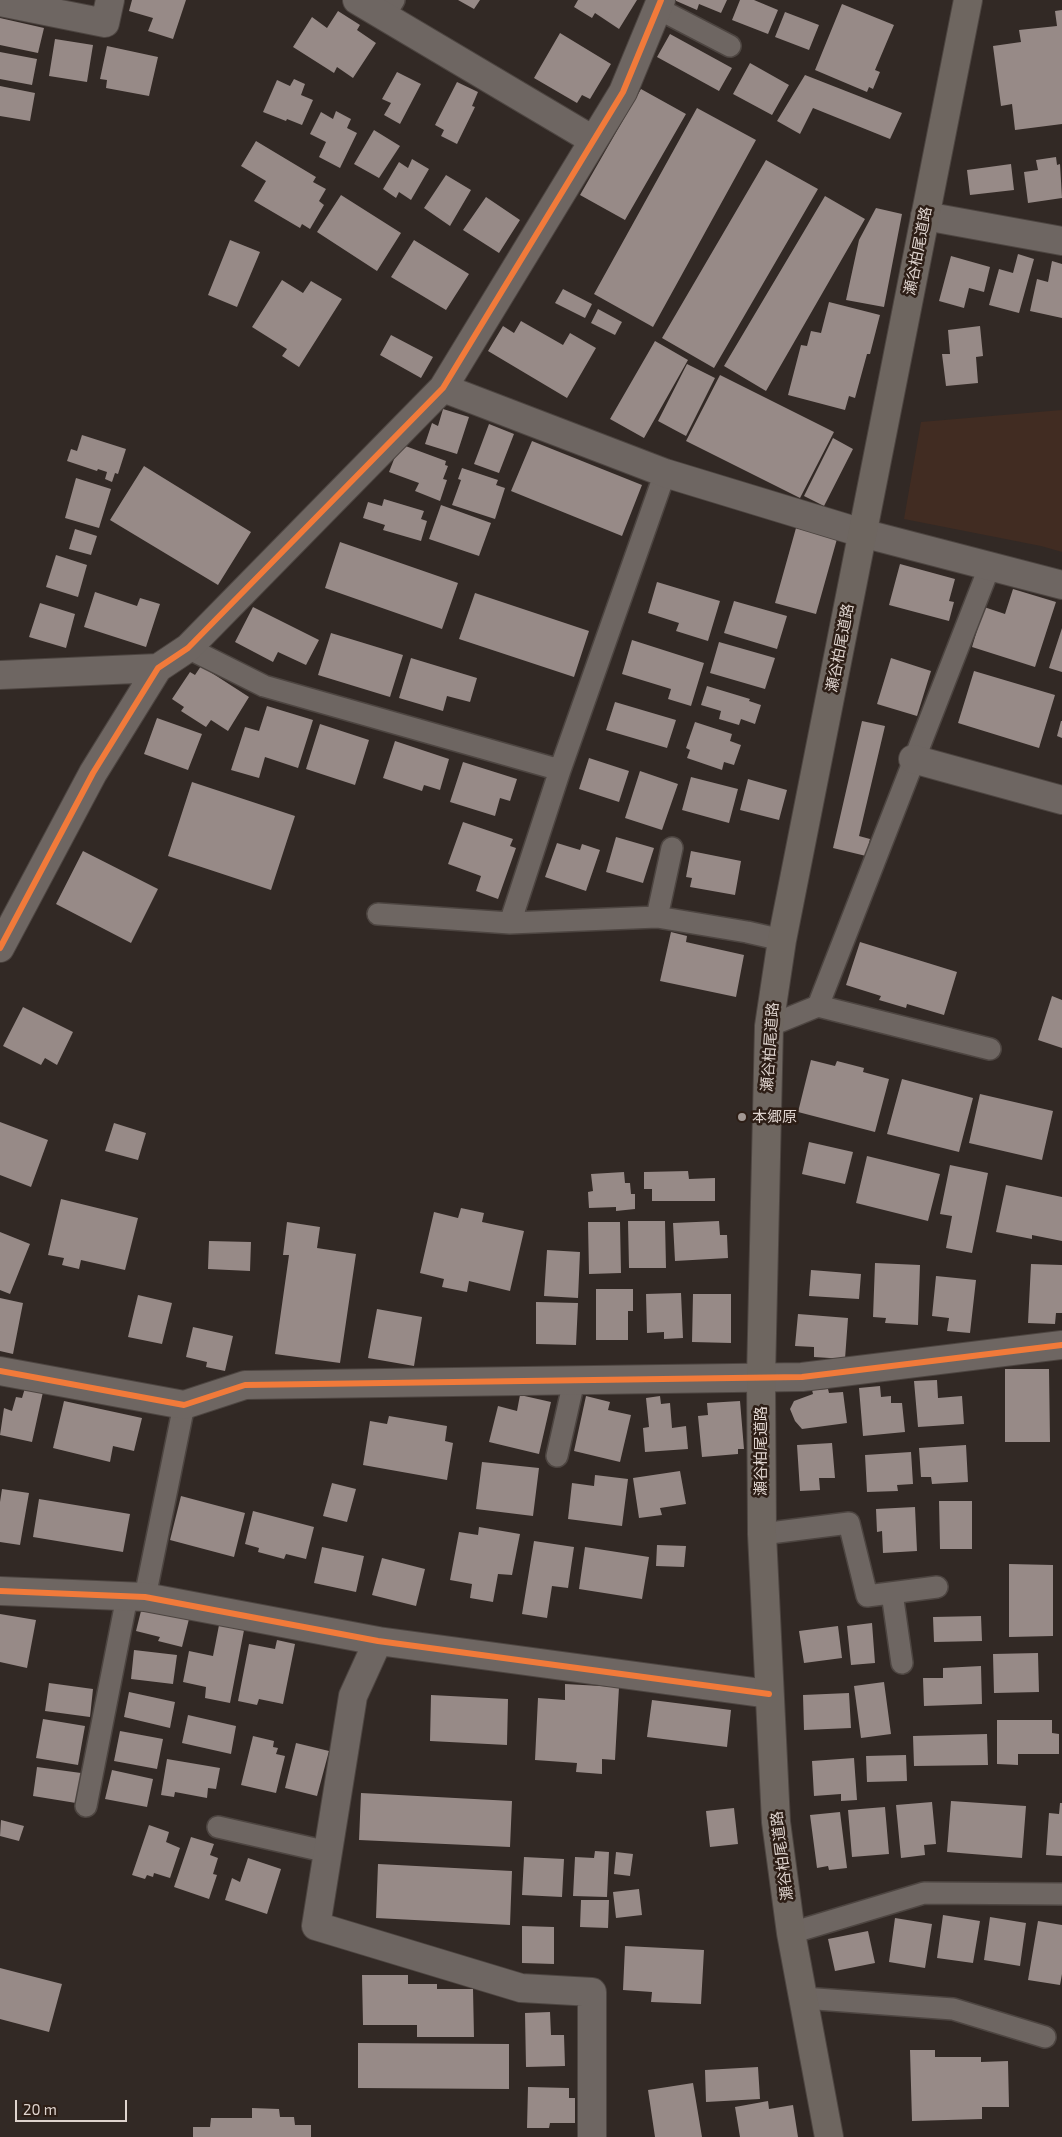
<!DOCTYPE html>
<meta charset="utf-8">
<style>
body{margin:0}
#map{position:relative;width:1062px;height:2137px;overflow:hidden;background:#322925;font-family:"Exo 2",sans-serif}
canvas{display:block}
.scale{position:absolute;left:15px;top:2100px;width:112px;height:22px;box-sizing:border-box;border:2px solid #dfd4cf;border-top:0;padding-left:6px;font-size:15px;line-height:18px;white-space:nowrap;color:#dfd4cf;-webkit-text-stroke:4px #2d1e16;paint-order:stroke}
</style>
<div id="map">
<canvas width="1062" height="2137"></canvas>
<div class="scale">20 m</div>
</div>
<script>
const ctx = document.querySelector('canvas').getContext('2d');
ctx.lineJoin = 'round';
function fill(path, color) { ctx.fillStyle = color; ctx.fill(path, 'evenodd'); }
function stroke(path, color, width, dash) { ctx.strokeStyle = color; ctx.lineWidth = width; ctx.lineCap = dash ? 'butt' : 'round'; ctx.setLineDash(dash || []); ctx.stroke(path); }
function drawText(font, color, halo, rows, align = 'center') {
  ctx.font = font + ' "Exo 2","Noto Sans JP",sans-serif'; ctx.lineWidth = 5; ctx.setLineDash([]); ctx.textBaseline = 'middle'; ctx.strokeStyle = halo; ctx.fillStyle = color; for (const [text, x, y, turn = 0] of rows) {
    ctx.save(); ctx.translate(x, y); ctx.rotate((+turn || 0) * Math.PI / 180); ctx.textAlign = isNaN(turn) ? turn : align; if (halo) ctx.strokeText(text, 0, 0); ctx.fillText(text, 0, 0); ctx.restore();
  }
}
fill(new Path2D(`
 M1062 410V552L1041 546 904 519 921 422Z`), '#412c22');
fill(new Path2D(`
 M132 0H186L173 39 148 31 153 18 129 11Z
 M458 0H480L474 9Z
 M578 0H637L619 29 595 13 592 18 574 7Z
 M674 0H727L721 13 699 4 697 10Z
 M740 0H754L778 10 768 34 732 20Z
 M842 4 894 25 875 70 880 72 873 89 869 87 867 92 815 70Z
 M1062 10V124L1015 130 1012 104 1001 106 993 46 1021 42 1019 30 1057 26 1055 11Z
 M338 11 360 25 357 30 376 43 353 78 337 67 334 73 293 47 312 17 327 28Z
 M785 12 819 25 809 50 775 37Z
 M0 18 44 28 38 53 0 45Z
 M560 33 611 64 590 99 582 95 577 103 534 78Z
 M670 34 732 68 719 91 657 57Z
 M55 39 93 45 87 82 49 76Z
 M107 46 158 57 149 96 106 88 107 80 100 79Z
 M0 52 37 59 32 85 0 79Z
 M750 63 789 85 772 115 733 94Z
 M397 72 421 84 400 124 384 115 391 103 382 99Z
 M805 75 902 113 890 139 813 108 800 134 777 121Z
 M294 79 305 84 301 95 313 100 302 125 287 119 286 121 263 112 277 80 290 86Z
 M457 82 478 92 472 106 475 107 457 144 441 136 444 130 435 125Z
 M0 86 35 93 30 121 0 116Z
 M641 89 686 114 625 220 580 195Z
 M697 108 756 140 653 327 594 294Z
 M336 111 351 119 347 128 357 133 340 168 319 157 326 142 310 134 321 112 333 119Z
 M374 130 400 146 379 178 354 164Z
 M256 141 316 177 313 182 326 189 319 201 324 205 310 229 302 224 300 228 254 201 266 181 241 166Z
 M1056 157 1057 165 1060 164 1062 198 1028 203 1024 172 1038 170 1036 160Z
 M412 159 429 169 411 200 399 192 396 198 383 189 399 162 408 168Z
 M766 160 818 189 714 368 662 338Z
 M1011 164 1014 190 970 195 967 170Z
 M446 175 471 190 450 226 424 208Z
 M341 195 401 233 377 271 317 232Z
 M825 196 865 219 766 391 724 366Z
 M486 197 520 220 499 253 463 230Z
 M876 208 902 214 884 307 846 300 859 240Z
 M230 240 260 252 237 307 208 295Z
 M414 240 469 274 446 310 391 277Z
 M1018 254 1034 259 1019 313 989 305 999 269 1013 273Z
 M951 256 990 267 984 292 969 288 964 308 939 301Z
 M1052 261 1062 264V318L1030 311 1037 279 1048 282Z
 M282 280 303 293 311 281 342 299 299 367 282 356 287 349 252 327Z
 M563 289 592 304 585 318 555 303Z
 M829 302 880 315 870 354H867L855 398 849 396 845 410 788 395 801 345 807 346 811 331 821 333Z
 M598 309 622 322 615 335 591 323Z
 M521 321 563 345 570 333 596 348 567 398 488 351 503 326 514 333Z
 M980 326 983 356 976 357 978 383 946 386 942 354H950L948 330Z
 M391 335 433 357 421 378 380 355Z
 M655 341 688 360 644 438 610 419Z
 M687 364 715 378 686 436 658 421Z
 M720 375 834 432 800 498 686 441Z
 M443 409 469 417 457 454 425 444 432 423 438 426Z
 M489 424 514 434 499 473 474 464Z
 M82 435 126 449 118 474 115 473 112 482 105 479 107 472 98 469 97 471 67 461 71 449 77 451Z
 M833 438 853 449 824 506 804 496Z
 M532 441 642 485 622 536 511 491Z
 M400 444 446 461 445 465 448 466 443 479 447 480 440 501 415 491 419 483 389 472Z
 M144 466 251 532 218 585 110 520Z
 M462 468 498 480 496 485 505 488 495 519 452 505 461 480 458 479Z
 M76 478 111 489 99 528 65 518Z
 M384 499 424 511 421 519 427 521 421 541 383 530 385 525 363 518 368 502 382 506Z
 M441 505 491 523 479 556 429 539Z
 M796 528 837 539 816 614 775 603Z
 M75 529 97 536 91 555 69 549Z
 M340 542 458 583 442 629 325 588Z
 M56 555 87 565 78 597 46 587Z
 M900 564 955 579 949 601 954 602 949 621 889 605Z
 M657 582 720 601 708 641 676 631 679 623 648 613Z
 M1013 589 1056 602 1035 667 972 647 984 607 1005 614Z
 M95 592 137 606 140 598 160 604 146 647 84 627Z
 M475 593 589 631 574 677 459 639Z
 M734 601 787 616 777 649 724 633Z
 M40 603 75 614 66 648 29 637Z
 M253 607 319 640 306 665 278 652 273 662 235 642Z
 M1062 628V672L1049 668Z
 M331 633 403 655 390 697 318 675Z
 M632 640 704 663 691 706 668 699 671 689 622 674Z
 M719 642 775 658 765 689 710 673Z
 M411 658 477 678 470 702 447 696 443 711 399 698Z
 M891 658 931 671 917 716 877 704Z
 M201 666 249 697 228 731 211 720 206 727 181 711 184 707 172 699 190 672 195 675Z
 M974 671 1055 695 1039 748 958 723Z
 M707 686 750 699 749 701 761 705 755 724 741 719 739 725 719 719 721 711 701 705Z
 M615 702 676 720 667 748 606 730Z
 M267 706 313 720 298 768 265 757 259 778 231 770 245 727 259 731Z
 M157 718 202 734 188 770 144 754Z
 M862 721 885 726 859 836 870 839 866 856 833 848Z
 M1061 721H1062V738L1057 736Z
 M695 722 732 734 730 741 741 745 734 765 724 762 722 770 687 758 690 750 686 748Z
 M320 724 369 740 355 785 306 769Z
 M395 741 449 759 440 790 424 785 422 791 383 778Z
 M589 758 629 771 619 802 579 789Z
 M463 762 517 779 510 801 500 798 495 816 450 802Z
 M640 771 678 784 662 830 625 818Z
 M691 777 738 789 729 823 682 810Z
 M748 779 787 790 779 820 740 810Z
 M192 782 295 816 271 890 168 856Z
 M463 822 513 839 510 846 516 848 498 899 476 891 481 876 448 864Z
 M616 837 654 848 643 883 606 872Z
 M557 843 580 850 582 844 600 850 586 891 545 877Z
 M83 851 158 889 131 943 56 904Z
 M691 851 741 861 735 895 690 887 692 878 686 877Z
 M671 932 687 936 686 942 744 955 736 997 660 981Z
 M860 942 957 972 944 1015 907 1004 906 1008 879 1000 881 996 846 985Z
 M1052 996 1062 1000V1048L1038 1040Z
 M23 1007 73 1032 57 1065 45 1058 41 1065 3 1046Z
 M811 1060 835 1066 837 1061 864 1068 863 1072 889 1079 875 1132 798 1112Z
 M902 1079 973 1098 959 1152 887 1134Z
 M980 1094 1053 1111 1042 1160 969 1143Z
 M0 1122 48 1140 31 1187 0 1175Z
 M114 1123 146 1133 138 1160 105 1151Z
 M809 1142 853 1152 845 1184 802 1174Z
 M867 1156 940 1174 928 1221 856 1203Z
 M950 1165 988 1173 972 1253 946 1248 952 1216 940 1214Z
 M688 1171 689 1179 715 1178V1201H652V1189H644V1172Z
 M624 1172 625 1183H630L631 1194H635V1209L616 1211V1207L589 1208 588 1192 593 1191 591 1174Z
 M1006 1185 1062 1197V1241L1032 1235V1239L996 1232Z
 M61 1199 138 1218 125 1270 81 1260 79 1269 62 1265 64 1258 48 1255Z
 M461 1208 484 1213 482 1222 524 1231 510 1291 469 1281 467 1292 442 1287 444 1279 420 1273 434 1212 458 1218Z
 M628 1221H665L666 1268H629Z
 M719 1221 720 1235H727L728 1258 675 1261 673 1223Z
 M287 1222 320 1227 317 1248 356 1254 340 1363 275 1354 289 1255H283Z
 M588 1222H620L621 1273 589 1274Z
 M0 1232 30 1244 10 1294 0 1290Z
 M209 1241 251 1242 250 1271 208 1269Z
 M547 1250 580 1252 578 1298 544 1296Z
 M875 1263 920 1265 918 1325 885 1323 886 1318 873 1317Z
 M1031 1264 1062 1265V1313H1056L1055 1324 1028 1323Z
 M811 1270 861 1274 859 1299 809 1296Z
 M936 1276 976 1280 970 1333 947 1331 949 1318 932 1316Z
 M596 1289H633V1311H628V1340H596Z
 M681 1293 683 1338 664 1339V1332L647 1333 646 1294Z
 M693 1294H731V1343L692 1342Z
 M138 1295 172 1303 162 1344 128 1337Z
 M0 1298 23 1303 13 1354 0 1351Z
 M536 1302 578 1303 576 1345 536 1344Z
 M377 1309 422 1317 414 1366 368 1358Z
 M798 1314 848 1318 845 1359 814 1357V1347L795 1346Z
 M193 1327 233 1336 225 1371 206 1367 207 1362 186 1357Z
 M1005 1369H1049L1050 1442H1005Z
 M937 1380 938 1398 962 1396 964 1424 918 1427 914 1381Z
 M880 1386 881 1397 891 1396V1403H902L905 1432 863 1436 859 1388Z
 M25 1388 43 1392 32 1442 0 1435 4 1408 12 1411 16 1397 22 1398Z
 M828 1389 829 1393 843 1392 847 1423 802 1429 795 1421 790 1409 794 1401 813 1394 812 1390Z
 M520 1395 551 1402 539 1454 489 1442 498 1406 517 1411Z
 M586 1396 610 1402 608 1410 631 1415 620 1462 574 1451Z
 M660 1396 661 1404 670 1403 672 1428 686 1426 688 1449 645 1452 643 1428 649 1427 646 1398Z
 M64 1401 142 1418 134 1451 113 1446 110 1462 53 1448Z
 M740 1401 744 1449H738V1454L702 1457 698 1416 708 1415 707 1403Z
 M389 1416 447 1426 445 1441 453 1443 447 1480 363 1465 370 1421 387 1424Z
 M832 1443 835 1478H819L820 1490 800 1491 797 1445Z
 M966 1445 968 1482 932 1484 931 1477H921L919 1448Z
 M911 1452 913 1484 897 1485 898 1491 867 1492 865 1455Z
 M482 1462 539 1468 533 1516 476 1509Z
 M680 1471 686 1504 660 1508 662 1515 639 1518 633 1478Z
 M595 1475 628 1479 622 1526 568 1519 572 1483 594 1486Z
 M332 1483 356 1489 347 1522 323 1516Z
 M2 1489 29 1493 20 1545 0 1542V1502Z
 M181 1496 245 1513 234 1557 170 1540Z
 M39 1499 130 1514 123 1552 33 1537Z
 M939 1501H972V1549H940Z
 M915 1507 917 1551 883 1553 882 1531 877 1532 876 1509Z
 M253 1511 314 1527 306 1559 286 1554 284 1559 258 1552 259 1548 245 1544Z
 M479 1527 520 1534 512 1575 498 1574 493 1602 470 1598 472 1584 450 1580 459 1532 478 1535Z
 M534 1541 574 1547 568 1588 552 1586 547 1618 522 1614Z
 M657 1545 686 1546 684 1567 656 1566Z
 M322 1547 364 1556 356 1592 314 1583Z
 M585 1547 649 1557 642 1599 579 1589Z
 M382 1558 425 1569 416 1606 372 1595Z
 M1009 1564 1053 1565V1636L1009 1637Z
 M142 1607 189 1619 182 1647 158 1641 160 1637 136 1631Z
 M0 1614 36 1620 27 1668 0 1662Z
 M981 1616 982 1641 934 1642 933 1617Z
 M220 1620 245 1625 230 1703 205 1698 206 1687 183 1682 189 1651 213 1656Z
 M872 1623 875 1663 851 1665 847 1626Z
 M838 1626 842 1658 804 1663 799 1631Z
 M277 1640 295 1644 283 1704 259 1699 257 1705 238 1701 249 1644 275 1649Z
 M134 1650 177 1655 173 1684 131 1679Z
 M1038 1653 1039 1692 994 1693 993 1654Z
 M981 1666 982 1704 924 1706 923 1678H943V1668Z
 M884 1682 891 1734 861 1738 854 1686Z
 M49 1683 93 1689 90 1717 45 1711Z
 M565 1684 619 1687 615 1760 602 1759V1774L576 1772 577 1763 535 1760 538 1698 565 1700Z
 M129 1692 175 1702 170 1728 124 1717Z
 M849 1693 851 1728 804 1730 803 1695Z
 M431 1695 508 1699 507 1745 430 1741Z
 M652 1700 731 1710 727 1747 647 1737Z
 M188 1715 236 1726 231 1754 182 1743Z
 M43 1719 85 1726 78 1765 36 1758Z
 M997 1720H1052V1733L1059 1734V1754H1018V1765L997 1764Z
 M120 1731 163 1739 157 1769 114 1761Z
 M987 1734 988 1765 914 1766 913 1736Z
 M253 1736 274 1741 273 1747 278 1748 276 1754 285 1756 276 1793 241 1785Z
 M296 1743 329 1751 317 1796 285 1788Z
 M906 1755 907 1781 867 1782 866 1756Z
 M854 1758 857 1800 841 1801V1794L814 1796 812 1761Z
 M167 1759 220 1768 216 1789 208 1788 207 1798 175 1792 174 1797 161 1795Z
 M37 1767 81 1773 76 1803 33 1796Z
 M112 1770 153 1779 147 1807 105 1799Z
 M361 1793 512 1801 510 1847 359 1840Z
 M951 1801 1026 1806 1022 1858 947 1852Z
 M932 1802 936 1844 924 1845 925 1855 901 1858 896 1805Z
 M1060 1803H1062V1856L1046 1855 1049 1813 1059 1814Z
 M885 1807 889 1854 852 1857 848 1810Z
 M734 1808 738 1844 710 1847 706 1811Z
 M840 1812 847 1868 829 1870 828 1866 817 1868 810 1815Z
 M1 1820 24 1826 19 1841 0 1836Z
 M149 1825 169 1832 166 1842 180 1848 170 1878 154 1873 153 1877 147 1875 145 1879 132 1875Z
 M191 1837 214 1844 210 1855 218 1858 213 1874 217 1875 209 1899 174 1887Z
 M595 1851 609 1852 607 1897 573 1896 575 1857 594 1858Z
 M616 1852 633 1854 630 1876 614 1874Z
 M524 1857 564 1859 562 1897 522 1895Z
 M248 1858 281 1869 267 1914 225 1900 232 1878 240 1882Z
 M378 1864 512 1871 510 1925 376 1918Z
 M639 1889 642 1915 616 1918 613 1892Z
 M581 1900H609L608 1928 580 1927Z
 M943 1915 980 1921 973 1963 937 1958Z
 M990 1917 1026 1923 1020 1966 984 1960Z
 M895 1918 932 1924 925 1968 889 1962Z
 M1038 1921 1062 1925V1974L1060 1985 1028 1980Z
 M522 1926 554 1927V1964L522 1963Z
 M868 1931 875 1963 835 1971 828 1939Z
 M625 1946 704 1950 701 2004 651 2002 652 1992 623 1990Z
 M0 1968 62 1984 49 2032 0 2019Z
 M362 1975H408V1984H437V1989H473L474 2037H417V2025H363Z
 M550 2012 551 2035H564L565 2066 526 2067 525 2013Z
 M358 2043 509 2044V2089L358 2088Z
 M910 2050H935V2057H981V2062L1008 2061 1009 2107H982V2119L912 2121Z
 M758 2067 760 2099 706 2102 705 2070Z
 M693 2083 702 2137H655L648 2090Z
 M528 2087 569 2088V2098H575V2123H550L549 2128H527Z
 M768 2101 769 2109 793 2105 798 2137H740L735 2107Z
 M252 2108 279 2109 280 2117H294L295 2125H311V2137H193V2127H210L211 2118H252Z`), '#978a87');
const service = new Path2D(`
 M657 8 730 46
 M384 16 394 0
 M188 648 264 686 560 770
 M378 914 510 923 560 770 665 473
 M657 917 672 848
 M510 923 657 917 747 932 782 940
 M818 1006 990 1049
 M769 1026 818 1006 989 568
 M557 1456 574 1381
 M762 1534 849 1523 867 1596 937 1587
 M892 1593 902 1663
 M145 1597 184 1405
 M86 1806 127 1597
 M218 1827 328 1852
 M791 1933 924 1893 1062 1894
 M803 1998 953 2009 1045 2037`);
const minor = new Path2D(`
 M357 0 593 140
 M0 2 105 23 110 0
 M925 216 1062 241
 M443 388 665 473 862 533 1062 585
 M0 675 158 668
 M913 759 1062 800
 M0 948 93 773 158 668 188 648 443 388 623 92 661 0
 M0 1371 184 1405 245 1385 802 1377 1062 1345
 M0 1591 145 1597 378 1641 769 1694
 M378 1641 353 1696 316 1926 521 1988 592 1992V2137`);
const secondary = new Path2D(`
 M829 2137 791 1933 776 1822 762 1534 761 1377 769 1026 782 940 968 0`);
stroke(service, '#4d4541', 24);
stroke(minor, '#4d4541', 30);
stroke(secondary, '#4d4541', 30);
stroke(service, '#6e6662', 21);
stroke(minor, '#6e6662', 28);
stroke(secondary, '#6e6660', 28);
stroke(new Path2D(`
 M0 948 93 773 158 668 188 648 443 388 623 92 661 0
 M0 1371 184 1405 245 1385 802 1377 1062 1345
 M0 1591 145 1597 378 1641 769 1694`), '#f17a3a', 6);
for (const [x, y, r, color] of [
 [742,1117,5,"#a29894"]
]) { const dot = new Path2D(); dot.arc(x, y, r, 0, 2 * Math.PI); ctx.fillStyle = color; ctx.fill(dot); stroke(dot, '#2d1e16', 2); }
drawText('15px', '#dfd4cf', '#2d1e16', [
 ["瀬谷柏尾道路",918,251,-79],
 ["瀬谷柏尾道路",840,648,-79],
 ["瀬谷柏尾道路",770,1047,-86],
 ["瀬谷柏尾道路",761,1451,-90],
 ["瀬谷柏尾道路",782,1856,-97]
]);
drawText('15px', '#dfd4cf', '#2d1e16', [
 ["本郷原",752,1117]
], 'left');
</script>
